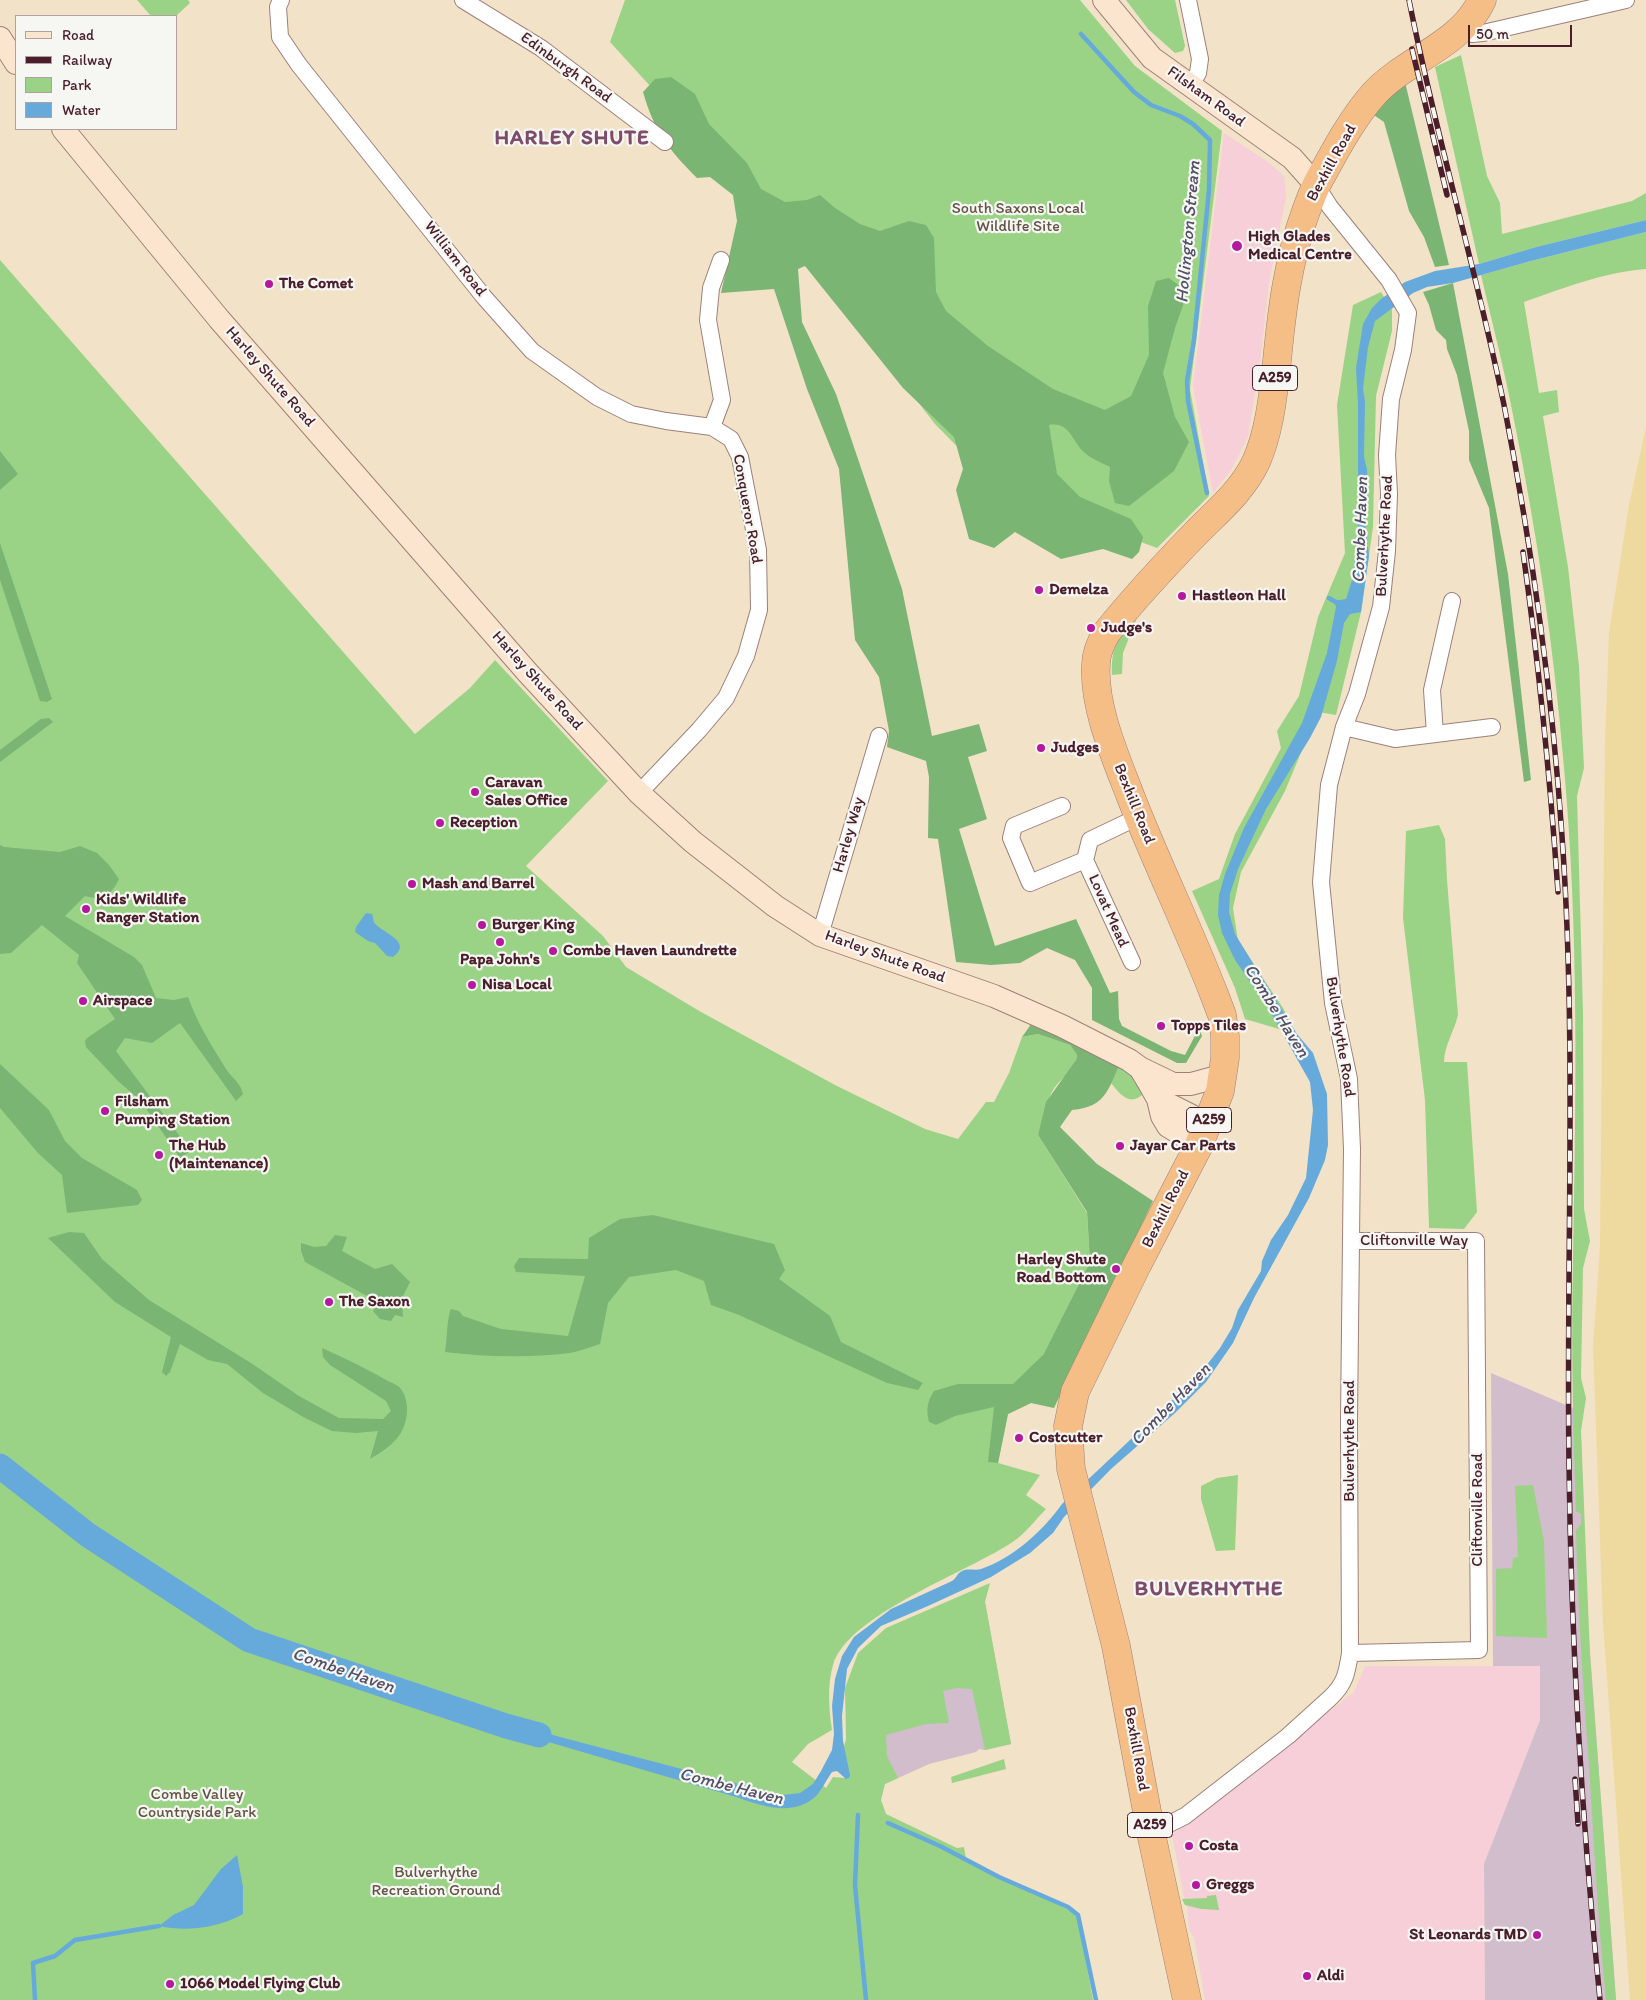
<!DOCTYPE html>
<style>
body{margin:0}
#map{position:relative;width:1646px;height:2000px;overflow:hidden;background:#f2e2c8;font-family:Itim,sans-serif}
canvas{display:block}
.legend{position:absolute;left:15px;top:15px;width:162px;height:115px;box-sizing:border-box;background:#f6f6f2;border:1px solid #b1a0a2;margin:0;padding:6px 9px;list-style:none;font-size:15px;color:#4a1f2b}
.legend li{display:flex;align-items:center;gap:10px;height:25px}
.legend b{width:25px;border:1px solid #b1a0a2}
.scale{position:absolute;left:1468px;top:25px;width:104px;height:22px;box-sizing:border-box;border:2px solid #4a1f2b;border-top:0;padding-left:6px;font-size:15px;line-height:18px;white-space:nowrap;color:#4a1f2b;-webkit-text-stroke:4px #f6f6f2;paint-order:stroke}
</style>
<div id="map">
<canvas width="1646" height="2000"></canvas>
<ul class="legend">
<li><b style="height:6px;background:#fbe5cf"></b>Road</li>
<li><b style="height:6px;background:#4a1f2b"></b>Railway</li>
<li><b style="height:14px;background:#9ad386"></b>Park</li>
<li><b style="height:14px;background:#66aadb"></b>Water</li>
</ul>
<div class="scale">50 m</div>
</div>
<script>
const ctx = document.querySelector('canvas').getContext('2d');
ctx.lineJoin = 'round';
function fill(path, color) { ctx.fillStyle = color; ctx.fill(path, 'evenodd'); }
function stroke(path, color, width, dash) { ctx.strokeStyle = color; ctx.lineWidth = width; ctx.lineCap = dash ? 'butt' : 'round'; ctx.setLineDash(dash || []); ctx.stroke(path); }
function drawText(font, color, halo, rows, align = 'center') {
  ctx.font = font + ' Itim,sans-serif'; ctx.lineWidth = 4.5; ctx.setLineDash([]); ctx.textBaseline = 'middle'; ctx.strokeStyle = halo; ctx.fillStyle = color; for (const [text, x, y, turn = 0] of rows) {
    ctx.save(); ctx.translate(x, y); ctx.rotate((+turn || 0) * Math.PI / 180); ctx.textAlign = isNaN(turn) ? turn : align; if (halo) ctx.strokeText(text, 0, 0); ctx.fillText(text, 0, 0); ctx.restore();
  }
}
fill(new Path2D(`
 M1224 133 1268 162 1284 176 1286 197 1269 282 1261 355 1248 437 1231 470 1213 493 1193 386Z
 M1365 1666H1540V1720L1484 1864 1485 2000H1205L1194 1937 1189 1930 1187 1906 1184 1897 1172 1835 1354 1692Z`), '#f6cfd9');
fill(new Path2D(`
 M1491 1373 1580 1411 1588 1625 1616 2000H1485L1484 1864 1540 1720V1666H1493Z
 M985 1602 1011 1744 985 1750 979 1749 976 1752 929 1764 885 1784 871 1721Z`), '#d1bdcb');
fill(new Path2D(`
 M137 0H188L190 3 176 16H151Z
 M625 0H1080L1135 66 1222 131 1190 389 1209 496 1157 548 999 489 935 424 806 257 610 42Z
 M1126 0H1175L1185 46 1183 51 1175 53 1148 29Z
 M1461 55 1487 176 1500 203 1502 234 1632 201 1646 193V220L1536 247 1479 264 1435 67Z
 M1646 232V269C1604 272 1564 288 1524 302L1539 393 1557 390 1559 412 1543 416 1568 567 1579 666 1584 768 1577 796 1583 1013 1584 1209 1590 1241 1583 1268 1581 1378 1586 1398 1581 1431 1590 1655 1616 2000H1606C1598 1922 1594 1844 1589 1765 1583 1687 1578 1609 1576 1530L1581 1524V1514L1576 1511C1573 1428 1571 1344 1573 1261 1576 1097 1579 932 1564 768 1554 650 1537 532 1513 415 1504 368 1492 322 1481 275L1531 261Z
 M0 260 415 734 470 688 495 660 608 781 526 866 603 936 626 967 701 1012 835 1085 925 1129 958 1139 986 1102H994L1009 1073 1022 1037 1038 1034 1070 1045 1077 1055C1075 1070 1061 1078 1053 1090 1046 1102 1042 1122 1038 1135L1087 1213 1090 1262 1043 1355 1031 1403 1008 1414 998 1463 1040 1475 1026 1495 1046 1509C1036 1519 1026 1533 1014 1541 969 1572 848 1614 833 1665 827 1686 829 1709 832 1730L808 1744 792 1762 826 1788 833 1777 845 1778 841 1757 846 1739 845 1688 858 1653 886 1628 990 1583 985 1602 1011 1744 985 1750 972 1689 957 1688 943 1691 949 1723 926 1724 886 1735 887 1756 898 1778 885 1784 881 1800 886 1814 957 1848 964 1847 966 1859 1077 1914 1093 2000H0Z
 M1381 292 1392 310V331L1376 396 1373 527 1361 612 1336 715 1318 712 1285 791 1241 872 1233 908 1238 941 1283 1008 1296 1034 1245 1019 1235 988 1192 891 1219 879 1235 834 1281 748 1277 731 1299 696 1318 617 1345 553 1337 405 1353 305Z
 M1133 618 1136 620 1123 653 1122 674 1112 675C1111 650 1116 637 1133 618Z
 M1439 825 1445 839 1447 880 1458 1015C1454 1032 1444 1046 1444 1062H1467L1477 1212 1464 1229 1429 1228 1425 1100 1403 918 1406 831Z
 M1123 1058 1145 1092C1130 1108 1121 1095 1111 1083Z
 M1238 1475 1235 1550 1216 1551 1201 1499V1486L1217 1478Z
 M1533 1485 1544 1541 1547 1638 1496 1636V1569L1512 1568 1513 1558 1518 1557 1515 1486Z
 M1004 1759 1006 1769 952 1783 951 1777Z
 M1216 1895 1219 1910 1201 1909 1185 1905 1182 1899 1207 1898V1896Z`), '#9ad386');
fill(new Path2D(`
 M671 77 695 94 709 124 747 163 761 189 785 202 807 200 820 195 835 208 860 224 880 231 909 221 926 225 934 238 936 292 946 311 988 346 1053 389 1105 410 1131 396 1149 355 1148 306 1156 281 1169 278 1182 288 1186 297 1175 328 1163 373 1175 417 1189 442 1174 471 1129 506 1115 503 1109 481 1110 467C1102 463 1092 459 1085 453 1072 442 1070 421 1049 425L1057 474 1080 497 1131 519 1143 537 1139 552 1132 559 1103 549 1061 559 1015 532 994 548 969 539 956 490 963 469 954 437 903 388 805 266 798 269 802 322 836 394 902 589 932 736 979 724 987 751 968 757 987 819 959 829 995 946 1076 919 1110 993 1118 991 1119 1019 1122 1026 1171 1051 1185 1055 1199 1028 1202 1036 1186 1063H1177L1092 1020V988L1075 960 1047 948 1020 963 991 965 956 962 938 839 928 838 929 777 926 761 887 747 889 731 879 677 855 640 839 469 807 389 774 289 721 293 737 221 733 195 710 177 697 178C669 150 654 131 643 92L655 79Z
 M1404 78 1449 265 1435 267 1424 237 1409 211 1384 122 1368 111Z
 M1453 283 1508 574 1531 780 1524 782 1489 508 1469 460V431L1457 375 1447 349 1446 340 1436 330 1429 305 1423 292Z
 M0 451 18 474 0 490Z
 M0 543 52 699 47 702 40 701 0 580Z
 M49 718 53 722 0 762V750L41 719Z
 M0 845 4 847 60 852 80 846 97 853 109 865 119 879C112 895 102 901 85 896L65 916 134 957 142 965 156 998 174 1000 188 997C197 1023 212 1046 226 1069 232 1078 241 1083 243 1094L236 1101 180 1023 152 1043 125 1038 116 1051 191 1151 180 1158 141 1101 118 1081 86 1047 85 1041 87 1038 115 1019 77 963 79 955 42 925 11 953 0 954Z
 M1034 1020 1123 1058C1108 1087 1108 1107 1072 1110L1060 1127 1097 1164 1153 1201 1054 1408 1031 1403 1008 1414 998 1463 988 1462 994 1407 955 1416 936 1425 929 1422C926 1409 927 1402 934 1391L958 1384H1013L1043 1355 1090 1262 1087 1212 1038 1135 1046 1102 1076 1060 1077 1055 1070 1045 1038 1034 1022 1037Z
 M0 1064 49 1110 65 1141 82 1158 137 1190 142 1200 138 1205 67 1213 62 1175 38 1153 0 1108Z
 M653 1215 774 1244 785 1270 779 1279 830 1316 841 1342 923 1383 918 1390 887 1383 739 1315 711 1305 704 1281 676 1270 629 1277 608 1303 600 1344C590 1347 580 1351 570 1353 529 1358 485 1357 445 1352 447 1341 447 1317 451 1309L459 1311 463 1316 501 1329 568 1336 585 1276 516 1272 514 1266 519 1258 588 1259 589 1238 620 1219Z
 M69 1232 84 1233 102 1259 149 1300 251 1363 299 1396 339 1418 383 1419 391 1411 386 1401 330 1365 323 1357 322 1348C345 1358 367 1369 388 1381 392 1383 398 1385 401 1389 405 1394 406 1400 407 1406 408 1434 392 1446 370 1459L378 1431 356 1433 332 1431 305 1418 263 1393 227 1364 208 1360 180 1344 170 1372 166 1376 162 1372 171 1337 115 1302 48 1238Z
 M335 1235 347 1237 342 1251 375 1269 392 1264 410 1282 402 1298 403 1317 395 1315 391 1321 380 1319 373 1311 378 1302 305 1262 301 1251V1243L314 1247 326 1246Z`), '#7bb573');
fill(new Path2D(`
 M1646 427V2000H1630L1603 1623 1593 1347 1600 1246 1605 741 1609 633 1629 505Z`), '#eeda9e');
fill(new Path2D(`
 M1646 220V232L1531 261 1453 283 1427 287 1413 293 1375 321 1368 347 1363 389 1365 401 1364 457 1367 469 1368 489 1365 521 1369 556 1361 612 1350 614 1344 623 1337 661 1321 717 1310 738 1266 809 1238 869 1230 894 1229 912 1235 934 1297 1034 1313 1053 1327 1094 1328 1145 1325 1160 1309 1198 1254 1298 1233 1343 1206 1382 1175 1413 1111 1469 1064 1517 1053 1533 1030 1553 991 1577 928 1606 881 1626 858 1648 847 1669 842 1716 843 1741 850 1775 849 1778 846 1779 837 1771 832 1772C827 1779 822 1789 817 1795 794 1818 762 1806 736 1797L545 1741 506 1726 526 1728 769 1792 783 1795 800 1793 813 1784 821 1771 832 1750 834 1734 832 1706 835 1679 842 1656 854 1637 891 1609 952 1581C957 1578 957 1573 962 1571 968 1568 975 1571 981 1569 1013 1558 1043 1531 1062 1504L1199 1375 1220 1348 1232 1328 1238 1310 1261 1271 1262 1261 1271 1240 1288 1215 1306 1178 1313 1110 1310 1082 1270 1011 1235 960 1222 933 1218 915 1219 895 1225 874 1244 828 1302 723 1327 653 1336 607 1334 601 1346 599 1352 580 1358 538V404L1356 368 1363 324 1372 308 1381 299 1405 282 1435 271 1479 264 1536 247Z
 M366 913 372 914C373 917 373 919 374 922 379 932 415 941 393 957L387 956 375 943 368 941 355 932 356 927Z
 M237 1855 243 1887V1914C218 1928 186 1932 159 1926L173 1915 194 1905 221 1869Z`), '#66aadb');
stroke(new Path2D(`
 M1081 34 1134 92 1151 105 1180 116 1193 124 1210 140 1209 190 1194 340 1187 381 1188 401 1207 493
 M1329 598 1339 604
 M858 1815 855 1885 866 2000
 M888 1823 940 1846 999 1877 1068 1907 1078 1915 1096 2000
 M35 2000 33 1963 55 1956 75 1940 159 1926`), '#66aadb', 4.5);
stroke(new Path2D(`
 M0 1466 88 1535 249 1640 506 1726 539 1735`), '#66aadb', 25);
const street = new Path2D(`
 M281 0 278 7 280 37 299 65 484 297 532 351 597 397 631 414 666 421 712 427
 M463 0 541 48 665 142
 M1188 0 1200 59 1198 73 1190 86
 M1461 30 1472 34 1483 33 1626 0
 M1344 727 1395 739 1492 727
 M1435 734 1432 690 1452 601
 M639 793 699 730 726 698 746 656 759 610 758 550 740 457 731 439 712 427 722 400 708 320 711 288 721 260
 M1062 806 1014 826 1011 838 1030 883 1085 860
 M820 935 879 736
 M1132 962 1085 860 1090 840 1138 817
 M1350 1653 1479 1650 1476 1241H1351
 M1151 1833 1185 1816 1288 1736 1330 1698C1345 1684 1347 1673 1350 1653L1349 1420 1352 1149 1349 1079 1333 1003 1321 882 1329 785 1344 727 1357 694 1381 607 1387 551 1389 494 1387 455 1391 399 1403 350 1408 313 1389 280 1330 207 1316 185`);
const secondary = new Path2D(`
 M1104 0 1152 58 1292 158 1316 185
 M0 38 16 63
 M63 129 219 319 528 673 639 793 693 842 775 906 820 935 994 996 1062 1026 1129 1060 1140 1068 1173 1084H1191L1224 1075
 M1140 1068 1149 1083 1158 1099 1162 1116 1168 1126 1199 1145
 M1158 1099 1208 1124`);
const highway = new Path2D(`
 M1187 2000 1151 1833 1116 1646 1071 1469 1068 1426 1075 1392 1137 1265 1199 1145 1220 1091 1225 1058V1036L1222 1015 1214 994C1188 927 1156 862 1130 795 1115 756 1093 706 1096 664 1096 652 1101 642 1107 632 1135 597 1166 564 1197 532 1219 510 1242 491 1256 462 1270 430 1273 395 1277 361 1282 309 1288 260 1306 211 1310 201 1313 191 1318 182 1334 153 1351 120 1373 95 1405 59 1461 46 1482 0`);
stroke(street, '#9e807a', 18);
stroke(secondary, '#9e807a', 24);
stroke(highway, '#9e807a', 29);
stroke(street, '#fff', 16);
stroke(secondary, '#fbe5cf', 22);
stroke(highway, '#f5be86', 28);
const rail = new Path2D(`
 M1409 0C1436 136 1476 269 1504 405 1532 548 1552 690 1562 836 1577 1045 1566 1255 1569 1464 1571 1643 1582 1822 1600 2000
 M1412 49 1447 195
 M1523 552C1539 665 1550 778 1558 892
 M1575 1779 1578 1824`);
stroke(rail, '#4a1f2b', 5.5);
stroke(rail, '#f6f6f2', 4, [11]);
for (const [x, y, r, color] of [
 [1237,246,6,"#b5179e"],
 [269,284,5,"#b5179e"],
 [1039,590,5,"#b5179e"],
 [1182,596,5,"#b5179e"],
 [1091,628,5,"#b5179e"],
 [1041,748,5,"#b5179e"],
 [475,792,5,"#b5179e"],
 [440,823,5,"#b5179e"],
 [412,884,5,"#b5179e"],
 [86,909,5,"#b5179e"],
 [482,925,5,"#b5179e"],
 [500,942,5,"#b5179e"],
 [553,951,5,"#b5179e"],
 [472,985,5,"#b5179e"],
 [83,1001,5,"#b5179e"],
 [1161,1026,5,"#b5179e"],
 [105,1111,5,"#b5179e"],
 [1120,1146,5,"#b5179e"],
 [159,1155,5,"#b5179e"],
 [1116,1269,5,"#b5179e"],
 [329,1302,5,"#b5179e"],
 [1019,1438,5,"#b5179e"],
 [1189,1846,5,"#b5179e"],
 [1196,1885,5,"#b5179e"],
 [1537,1935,5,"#b5179e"],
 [1307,1976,5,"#b5179e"],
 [170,1984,5,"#b5179e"]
]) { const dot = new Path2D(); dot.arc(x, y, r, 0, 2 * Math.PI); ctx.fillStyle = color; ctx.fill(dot); stroke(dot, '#f6f6f2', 2); }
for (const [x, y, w] of [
 [1275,378,45],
 [1209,1120,45],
 [1150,1825,45]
]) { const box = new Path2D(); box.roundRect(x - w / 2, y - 12.5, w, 25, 4); ctx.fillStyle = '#f6f6f2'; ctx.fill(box); stroke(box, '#4a1f2b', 1); }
drawText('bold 15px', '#4a1f2b', null, [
 ["A259",1275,378],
 ["A259",1209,1120],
 ["A259",1150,1825]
]);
drawText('16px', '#4a1f2b', '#f6f6f2', [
 ["Edinburgh Road",566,68,36],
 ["Filsham Road",1206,97,36],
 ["Bexhill Road",1332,163,-61],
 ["William Road",455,259,52],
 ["Harley Shute Road",270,377,49],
 ["Conqueror Road",747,509,80],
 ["Bulverhythe Road",1385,536,-87],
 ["Harley Shute Road",537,681,48],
 ["Bexhill Road",1134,804,68],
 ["Harley Way",849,835,-74],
 ["Lovat Mead",1108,911,66],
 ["Harley Shute Road",885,957,20],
 ["Bulverhythe Road",1340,1037,81],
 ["Bexhill Road",1166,1209,-63],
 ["Cliftonville Way",1414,1241],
 ["Bulverhythe Road",1350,1441,-90],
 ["Cliftonville Road",1478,1510,-90],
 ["Bexhill Road",1136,1749,80]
]);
drawText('16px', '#625546', '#f6f6f2', [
 ["South Saxons Local",1018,209],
 ["Wildlife Site",1018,227],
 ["Combe Valley",197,1795],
 ["Countryside Park",197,1813],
 ["Bulverhythe",436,1873],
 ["Recreation Ground",436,1891]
]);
drawText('bold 16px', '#4a1f2b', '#f6f6f2', [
 ["High Glades",1248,237],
 ["Medical Centre",1248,255],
 ["The Comet",279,284],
 ["Demelza",1049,590],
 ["Hastleon Hall",1192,596],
 ["Judge's",1101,628],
 ["Judges",1051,748],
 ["Caravan",485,783],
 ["Sales Office",485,801],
 ["Reception",450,823],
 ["Mash and Barrel",422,884],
 ["Kids' Wildlife",96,900],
 ["Ranger Station",96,918],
 ["Burger King",492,925],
 ["Combe Haven Laundrette",563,951],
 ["Papa John's",500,960,"center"],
 ["Nisa Local",482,985],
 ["Airspace",93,1001],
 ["Topps Tiles",1171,1026],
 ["Filsham",115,1102],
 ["Pumping Station",115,1120],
 ["The Hub",169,1146],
 ["(Maintenance)",169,1164],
 ["Jayar Car Parts",1130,1146],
 ["Harley Shute",1106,1260,"right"],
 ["Road Bottom",1106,1278,"right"],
 ["The Saxon",339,1302],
 ["Costcutter",1029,1438],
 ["Costa",1199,1846],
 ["Greggs",1206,1885],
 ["St Leonards TMD",1527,1935,"right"],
 ["Aldi",1317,1976],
 ["1066 Model Flying Club",180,1984]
], 'left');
drawText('italic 18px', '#545069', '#f6f6f2', [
 ["Hollington Stream",1189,232,-85],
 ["Combe Haven",1361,530,-88],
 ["Combe Haven",1276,1011,58],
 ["Combe Haven",1171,1405,-46],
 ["Combe Haven",343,1671,19],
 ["Combe Haven",731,1787,14]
]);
ctx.letterSpacing = '1px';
drawText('bold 21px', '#7d4c6a', '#f6f6f2', [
 ["HARLEY SHUTE",572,139],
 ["BULVERHYTHE",1209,1590]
]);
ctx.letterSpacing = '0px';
</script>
